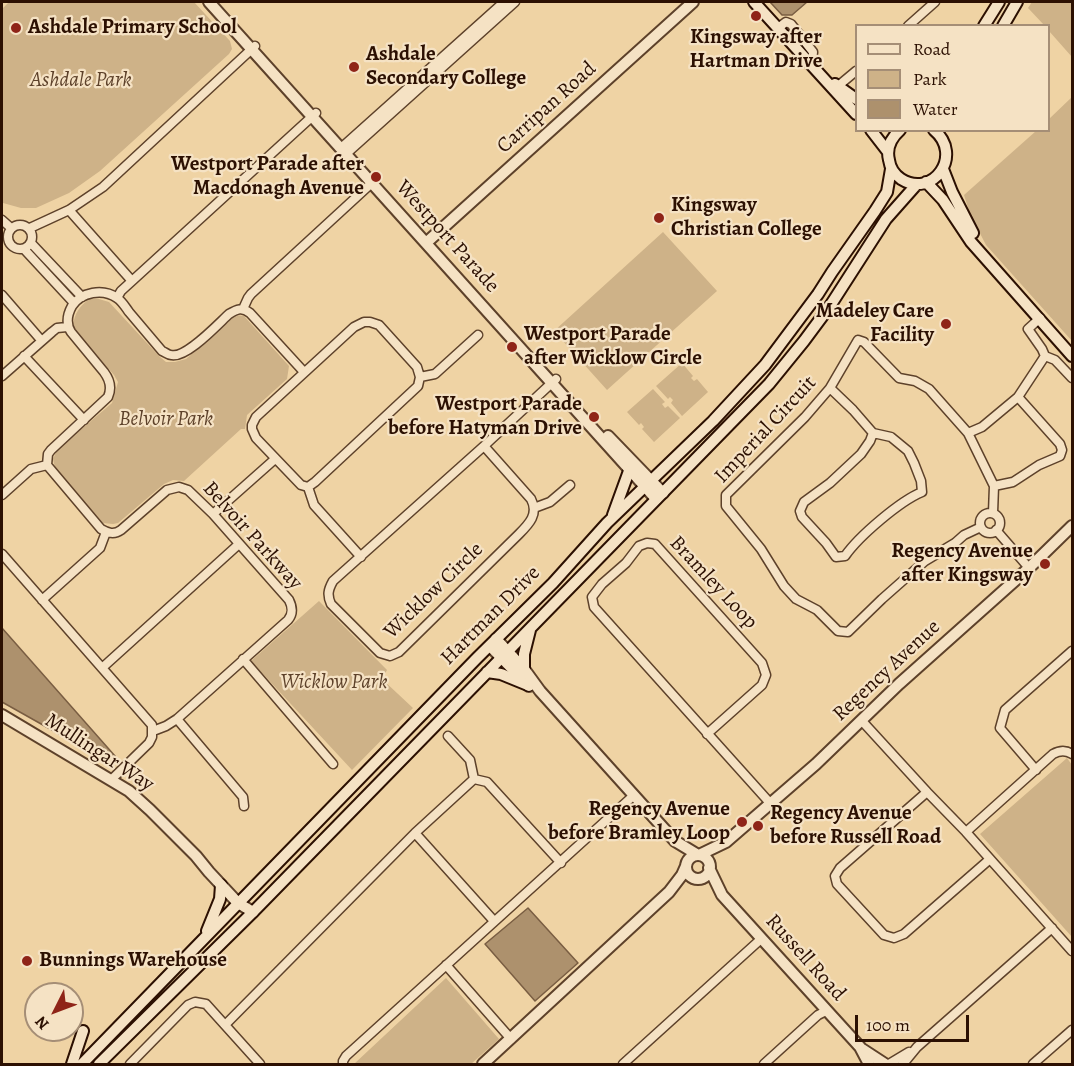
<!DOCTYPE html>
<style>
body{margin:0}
#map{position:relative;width:1074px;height:1066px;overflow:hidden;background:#efd3a4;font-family:Alegreya,serif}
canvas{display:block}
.frame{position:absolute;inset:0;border:3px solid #2c1002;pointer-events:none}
.legend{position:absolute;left:855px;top:24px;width:195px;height:108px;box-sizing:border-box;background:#f5e2c4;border:2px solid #a58e76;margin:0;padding:8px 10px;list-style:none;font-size:18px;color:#2c1002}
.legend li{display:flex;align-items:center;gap:12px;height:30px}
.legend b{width:30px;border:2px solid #a58e76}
.north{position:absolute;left:24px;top:982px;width:60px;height:60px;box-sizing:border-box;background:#f5e2c4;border:2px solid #a58e76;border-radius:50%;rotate:228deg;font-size:16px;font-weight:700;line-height:24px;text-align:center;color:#2c1002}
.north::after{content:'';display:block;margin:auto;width:21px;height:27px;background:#8f2418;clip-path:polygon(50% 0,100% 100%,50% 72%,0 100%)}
.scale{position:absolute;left:855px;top:1015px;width:114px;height:27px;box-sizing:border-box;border:3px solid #2c1002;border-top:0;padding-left:8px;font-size:18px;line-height:21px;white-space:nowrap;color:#2c1002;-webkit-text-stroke:4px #f5e2c4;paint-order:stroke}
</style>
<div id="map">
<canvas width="1074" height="1066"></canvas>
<div class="frame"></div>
<ul class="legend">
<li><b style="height:8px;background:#f5e2c4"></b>Road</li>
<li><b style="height:16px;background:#ceb288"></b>Park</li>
<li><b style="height:16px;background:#ad916d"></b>Water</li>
</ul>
<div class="north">N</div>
<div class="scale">100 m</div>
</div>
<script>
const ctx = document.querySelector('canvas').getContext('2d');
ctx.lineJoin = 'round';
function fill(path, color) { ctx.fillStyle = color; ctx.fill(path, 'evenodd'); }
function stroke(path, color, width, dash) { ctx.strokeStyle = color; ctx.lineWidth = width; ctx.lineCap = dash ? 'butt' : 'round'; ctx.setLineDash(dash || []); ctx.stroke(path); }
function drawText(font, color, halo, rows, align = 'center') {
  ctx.font = font + ' Alegreya,serif'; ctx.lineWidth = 4.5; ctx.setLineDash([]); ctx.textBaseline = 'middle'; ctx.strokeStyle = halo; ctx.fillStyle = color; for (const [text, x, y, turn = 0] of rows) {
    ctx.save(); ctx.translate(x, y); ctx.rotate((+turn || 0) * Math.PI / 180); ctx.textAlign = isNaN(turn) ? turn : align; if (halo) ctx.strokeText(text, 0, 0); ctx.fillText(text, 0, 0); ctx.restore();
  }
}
fill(new Path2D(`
 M9 2H194L230 41 232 49 229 54 100 171 69 193 36 208H21L3 203 2 201V9Z
 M1032 2H1072V57L1049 31 1048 26 1044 25 1028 8Z
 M1072 97V341L986 245 970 214 964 195 1036 131 1048 130 1049 119Z
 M663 232 717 291 607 390 554 331Z
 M89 299H99L109 302 159 356 166 362H175L186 359 236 315 244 316 289 366 287 379 247 415 245 429H241L184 481 173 480 164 484 118 523 113 524 103 523 55 468 53 459 57 450 112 403 118 382 114 375 78 334 73 325C75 313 79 307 89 299Z
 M682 363 693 376 691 378 694 381 697 379 708 392 682 416 671 403 673 400 670 397 668 399 656 386Z
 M653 389 665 402 662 404 665 408 668 406 680 418 654 442 642 429 644 427 641 423 639 425 627 412Z
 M319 601 387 670 382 679 413 708 352 770 251 661Z
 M1067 758 1072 765V937L980 834Z
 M446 978 499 1039 471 1064H354Z`), '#ceb288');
const water = new Path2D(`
 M770 2H807L792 15H782Z
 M2 628 115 756 107 761 2 702Z
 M528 908 578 963 535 1001 485 944Z`);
fill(water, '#ad916d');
stroke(water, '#795d42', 1.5);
const minor = new Path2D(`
 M908 26 935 2
 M778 28 786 22 791 24 813 52 812 64
 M838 86 856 71
 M341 148 504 2
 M346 154 515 2
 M69 210 132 281
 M2 220 11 228
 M8 237a12 12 0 1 1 24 0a12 12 0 1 1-24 0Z
 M30 228 69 210 103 187 255 46
 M31 243 82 297
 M24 249 74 303
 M2 295 41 340
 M117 298 121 291 132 281 316 113
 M243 309 248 298 251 294 375 180
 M1040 318 1028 329 1042 349 1045 356 1055 360 1072 378
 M364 322H370L379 325 417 367 420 377 418 386 315 482 308 487 301 485 256 438 252 429V425L256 417 354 327Z
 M24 356 84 420
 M2 376 52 332 57 328 67 327
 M420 377 435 374 478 335
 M830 388 853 410 873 433 891 437 908 451 914 463 921 481 922 492C900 501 859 536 845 556L836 557 826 543 802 517 800 511 804 502 830 483 861 454 870 441 873 433
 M968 433 982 427 1018 397 1045 356
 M484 446 531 499C539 514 529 524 519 534L399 652 390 656 380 653 331 604C327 595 328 590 333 581L484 446 556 379
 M994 486 1013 482 1039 465 1060 456 1062 450 1060 444 1018 397
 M308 487 314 505 361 557
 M2 495 31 469 47 465
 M534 508 550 502 570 485
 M980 523a10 10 0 1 1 20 0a10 10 0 1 1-20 0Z
 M213 514 275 459
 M981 527 964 535 955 543 925 561 882 599 848 632 838 631 817 610 796 599 784 586 761 549 726 506V495L805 417 830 388 858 340 864 342 899 378 915 381 929 389 968 433 994 486 993 513
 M996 530 1029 568
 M2 554 152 725V737L149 743 111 780
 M42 600 100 548 106 532
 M243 659 333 764
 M102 668 239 544
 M177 719 243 797 244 806
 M862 721 927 792 966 832 1072 951
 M153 731 166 726 177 719 288 620C293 614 293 608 289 600L213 514 188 490 179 487 167 490 121 530C114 535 108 533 101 529L47 465 48 454 51 450 108 397C112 388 110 380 104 372L71 332C66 324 67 315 72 306 81 292 103 288 117 298 122 301 126 308 129 312 140 325 151 338 162 351 165 352 168 355 171 355 186 359 218 324 229 314 237 309 242 307 250 313L304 372
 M707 734 762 685 766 675 762 663 655 544 647 543 639 546 626 563 602 584 592 597 594 607 770 803
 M448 736 470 760 474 779
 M1036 770 1000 728 1005 710 1072 651
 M927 792 840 868 835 876 837 884 884 935 894 938 904 934 990 859
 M966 832 1053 754C1060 750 1066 750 1072 754
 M494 921 415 833 474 779 487 782 561 863
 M446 965 511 1039
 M225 1025 415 833
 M130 1064 188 1005 195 1002 206 1004 260 1064
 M343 1064V1061L346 1056 633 796
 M623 1064 761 939
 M764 1064 818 1015 826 1011
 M889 1064 909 1052
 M903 1064 917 1047 1052 928
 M1033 1064 1072 1030`);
const tertiary = new Path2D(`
 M209 2 656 499
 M426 243 693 2
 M608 436 663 493
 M496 639 524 669 540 691 675 841 698 855
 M490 646 529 686
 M2 715 129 791 150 810 196 856 209 872 238 903 253 912
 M699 855 726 842 816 764 899 684 1029 568 1072 526
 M686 867a12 12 0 1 1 24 0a12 12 0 1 1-24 0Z
 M709 868 722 895 860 1047 869 1064
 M862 1049 885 1064
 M483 1064 669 892 682 875 686 866`);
const secondary = new Path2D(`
 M754 2 856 114
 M984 26 999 2
 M1003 26 1017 2
 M835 84 856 99
 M871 130 888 152
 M900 130C891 138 886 148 889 160 890 168 894 174 901 179 933 199 964 155 934 130
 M943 169 952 192 973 233
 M926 182 943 200 971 242 1072 356
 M613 515 629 471
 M524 669V654L530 630
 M487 672 501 674 528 685
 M207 931 220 899 221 885
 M72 1064 83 1031
 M82 1064 477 658 553 583 607 523 713 421 765 365 818 294 832 272 875 211 887 192 891 169
 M99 1064 253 912 769 384 804 341 830 306 886 219 917 184`);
stroke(minor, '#5d412a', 11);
stroke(tertiary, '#5d412a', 14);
stroke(secondary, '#2c1002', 14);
stroke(minor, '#f5e2c4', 8);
stroke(tertiary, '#f5e2c4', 10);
stroke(secondary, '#f5e2c4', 10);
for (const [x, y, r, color] of [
 [756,16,6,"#8f2418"],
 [16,28,6,"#8f2418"],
 [354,67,6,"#8f2418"],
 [376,177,6,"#8f2418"],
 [659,218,6,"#8f2418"],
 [946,324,6,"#8f2418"],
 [512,347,6,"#8f2418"],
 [594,417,6,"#8f2418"],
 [1045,564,6,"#8f2418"],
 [742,822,6,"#8f2418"],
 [758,826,6,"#8f2418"],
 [27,961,6,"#8f2418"]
]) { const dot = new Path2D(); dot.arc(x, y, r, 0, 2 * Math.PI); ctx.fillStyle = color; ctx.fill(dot); stroke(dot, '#f5e2c4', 2); }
drawText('bold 21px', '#2c1002', '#f5e2c4', [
 ["Ashdale Primary School",28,28],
 ["Kingsway after",756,38,"center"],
 ["Hartman Drive",756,62,"center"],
 ["Ashdale",366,55],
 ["Secondary College",366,79],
 ["Westport Parade after",364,165,"right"],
 ["Macdonagh Avenue",364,189,"right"],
 ["Kingsway",671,206],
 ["Christian College",671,230],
 ["Madeley Care",934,312,"right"],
 ["Facility",934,336,"right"],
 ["Westport Parade",524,335],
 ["after Wicklow Circle",524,359],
 ["Westport Parade",582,405,"right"],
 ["before Hatyman Drive",582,429,"right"],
 ["Regency Avenue",1033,552,"right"],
 ["after Kingsway",1033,576,"right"],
 ["Regency Avenue",730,810,"right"],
 ["before Bramley Loop",730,834,"right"],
 ["Regency Avenue",770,814],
 ["before Russell Road",770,838],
 ["Bunnings Warehouse",39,961]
], 'left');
drawText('italic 21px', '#5d412a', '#f5e2c4', [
 ["Ashdale Park",81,81],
 ["Belvoir Park",166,420],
 ["Wicklow Park",334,683]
]);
drawText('21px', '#2c1002', '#f5e2c4', [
 ["Carripan Road",547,108,-42],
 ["Westport Parade",447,237,48],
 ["Imperial Circuit",766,430,-47],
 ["Belvoir Parkway",252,536,48],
 ["Bramley Loop",713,583,47],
 ["Wicklow Circle",434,591,-44],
 ["Hartman Drive",491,616,-45],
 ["Regency Avenue",887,671,-43],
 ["Mullingar Way",99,753,33],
 ["Russell Road",805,958,48]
]);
</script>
